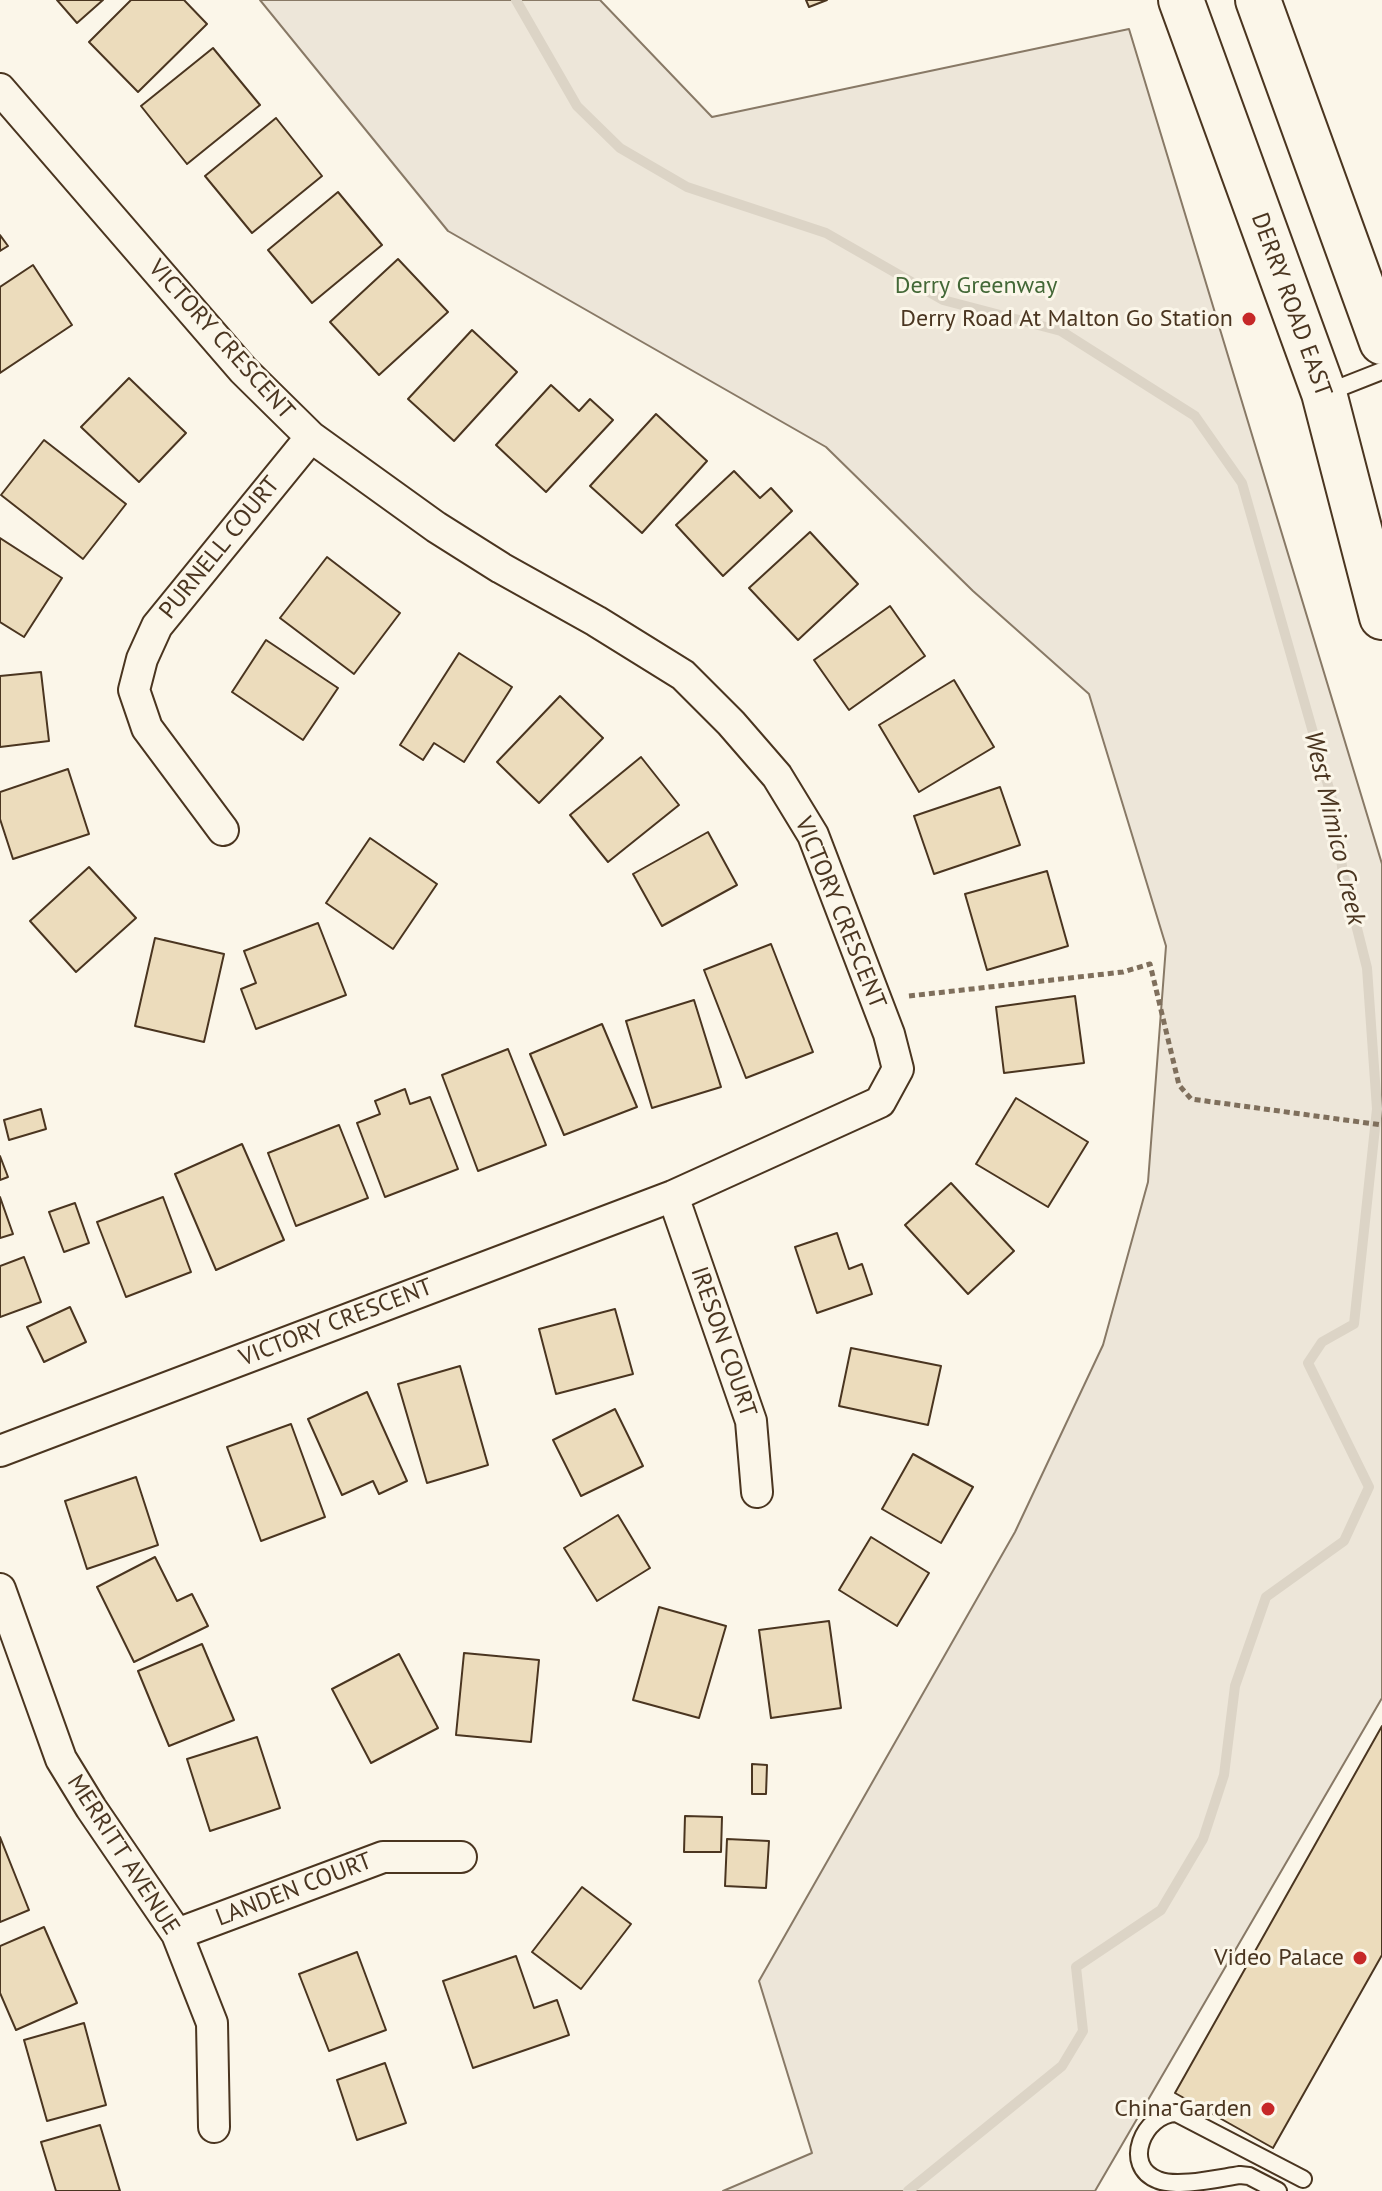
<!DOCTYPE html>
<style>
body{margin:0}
canvas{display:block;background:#fbf6e9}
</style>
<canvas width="1382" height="2191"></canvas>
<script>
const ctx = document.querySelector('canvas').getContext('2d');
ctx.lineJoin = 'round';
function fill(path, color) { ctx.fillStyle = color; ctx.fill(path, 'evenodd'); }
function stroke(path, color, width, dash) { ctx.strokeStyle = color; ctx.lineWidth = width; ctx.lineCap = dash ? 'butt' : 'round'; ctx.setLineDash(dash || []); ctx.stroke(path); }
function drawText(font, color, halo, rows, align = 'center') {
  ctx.font = font + ' "PT Sans",sans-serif'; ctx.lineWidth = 6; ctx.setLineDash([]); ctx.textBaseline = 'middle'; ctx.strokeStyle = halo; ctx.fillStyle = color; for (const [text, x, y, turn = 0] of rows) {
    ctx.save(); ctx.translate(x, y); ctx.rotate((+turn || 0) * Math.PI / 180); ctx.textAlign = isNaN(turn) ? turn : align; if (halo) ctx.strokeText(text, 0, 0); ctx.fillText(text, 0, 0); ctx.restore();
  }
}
const green = new Path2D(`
 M260 0H600L712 117 1129 29 1382 864V1698L1095 2191H723L812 2153 759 1981 1015 1532 1103 1345 1148 1182 1166 946 1089 694 973 591 826 447 448 231Z`);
fill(green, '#ede6d9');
stroke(green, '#887966', 2);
stroke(new Path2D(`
 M516 0 577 106 620 148 687 187 826 233 943 300 1061 331 1195 416 1242 483 1332 799 1343 873 1367 968 1377 1109 1354 1324 1322 1342 1308 1363 1369 1487 1344 1541 1266 1597 1235 1686 1224 1775 1203 1839 1161 1910 1076 1967 1083 2031 1062 2066 908 2191`), '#dcd4c6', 10);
const building = new Path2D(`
 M57 0H103L77 23Z
 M131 0H184L207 24 138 92 89 42Z
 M806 0H827L809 7Z
 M213 48 260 105 187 164 141 106Z
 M276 118 322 176 252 233 205 176Z
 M338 192 382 245 312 303 268 250Z
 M0 235 8 246 0 251Z
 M398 259 448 312 379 375 330 322Z
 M33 265 72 325 0 373V287Z
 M472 330 517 372 454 441 408 399Z
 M129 378 186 433 139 482 81 427Z
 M551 385 579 411 590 399 613 420 546 492 496 445Z
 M656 414 707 461 642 533 590 486Z
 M44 440 126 504 83 559 1 495Z
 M734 471 760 498 771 488 792 511 723 576 676 525Z
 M810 532 858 584 798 640 749 588Z
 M0 538 62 578 24 637 0 622Z
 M327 557 400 613 354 674 280 618Z
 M890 606 925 656 849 710 814 660Z
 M266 640 338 688 303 740 232 692Z
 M459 653 512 687 464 762 434 743 423 760 400 745Z
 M41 672 49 741 0 747V676Z
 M954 680 994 747 919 792 879 725Z
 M560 696 603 738 539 803 497 762Z
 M641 757 679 805 608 862 570 815Z
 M68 769 89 834 13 859 0 819V792Z
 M1000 787 1020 845 934 874 914 816Z
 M708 832 737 885 662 926 633 874Z
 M370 838 437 884 393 949 326 903Z
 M89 867 136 918 76 972 30 921Z
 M1047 871 1068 946 987 970 965 894Z
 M318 923 346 995 256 1029 241 989 256 983 244 951Z
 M155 938 224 954 204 1042 135 1026Z
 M771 944 813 1052 746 1078 704 970Z
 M1075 996 1084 1063 1004 1073 996 1007Z
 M694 1000 721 1087 652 1108 626 1021Z
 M602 1024 637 1107 564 1135 530 1054Z
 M508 1049 546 1145 478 1171 442 1075Z
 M405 1089 410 1104 430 1097 458 1169 385 1197 357 1123 380 1114 375 1101Z
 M1016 1098 1088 1142 1048 1207 976 1164Z
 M41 1109 46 1129 9 1140 4 1120Z
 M339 1125 368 1198 296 1226 268 1153Z
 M242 1144 284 1240 216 1270 175 1174Z
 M0 1156 8 1177 0 1180Z
 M951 1183 1014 1251 968 1294 905 1225Z
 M0 1197 13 1234 0 1238Z
 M163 1197 191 1272 126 1297 97 1222Z
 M75 1203 89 1243 64 1252 49 1212Z
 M837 1233 849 1269 862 1264 872 1294 817 1313 795 1247Z
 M24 1257 41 1302 0 1317V1266Z
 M70 1307 86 1342 44 1362 27 1327Z
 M615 1309 633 1374 556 1394 539 1329Z
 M851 1348 941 1366 928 1425 839 1406Z
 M460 1366 488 1465 427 1483 398 1384Z
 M367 1392 407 1481 379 1494 373 1481 342 1495 308 1419Z
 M615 1409 643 1466 581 1496 553 1440Z
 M291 1424 325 1517 261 1541 227 1447Z
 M913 1454 973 1487 941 1543 882 1509Z
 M136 1477 158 1545 87 1569 65 1501Z
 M618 1515 650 1568 597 1601 564 1548Z
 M871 1537 929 1573 897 1626 839 1590Z
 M155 1557 177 1601 192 1594 208 1626 134 1662 97 1587Z
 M659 1607 726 1626 699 1718 633 1700Z
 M829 1621 841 1708 771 1718 759 1630Z
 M202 1644 234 1720 169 1746 138 1671Z
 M464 1653 539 1660 531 1742 456 1735Z
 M399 1654 438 1728 371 1763 332 1689Z
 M1382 1726V1955L1273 2148 1175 2093Z
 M257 1737 280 1808 210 1831 187 1759Z
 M752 1764 767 1765 766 1794H752Z
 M685 1816 722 1817 721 1852H684Z
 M0 1837 29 1910 0 1922Z
 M727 1839 769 1841 766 1888 725 1886Z
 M582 1887 631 1924 581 1989 532 1952Z
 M44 1927 77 2003 16 2030 0 1993V1946Z
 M357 1952 386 2030 329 2051 299 1974Z
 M516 1956 534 2008 557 2000 569 2035 473 2068 443 1981Z
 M84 2023 106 2105 47 2121 24 2040Z
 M385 2063 406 2123 357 2140 337 2080Z
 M100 2125 120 2191H56L41 2142Z`);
fill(building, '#ecdcbc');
stroke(building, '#4a3520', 2);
const service = new Path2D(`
 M1326 393 1382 371
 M1278 2191 1249 2176 1240 2175C1219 2178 1177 2188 1158 2180 1121 2166 1144 2114 1176 2113L1303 2179`);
const minor = new Path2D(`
 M0 89 243 370 311 437 436 527 501 568 596 621 683 675 731 723 777 776 813 835 889 1034 898 1069 880 1102 673 1196 0 1451
 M223 830 147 728 134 690 142 659 157 626 311 437
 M673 1196 751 1421 757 1492
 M0 1589 61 1759 91 1808 177 1934 212 2023 214 2127
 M177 1934 383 1857H461`);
const secondary = new Path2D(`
 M1181 0 1324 393 1382 617
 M1258 0 1382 342`);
stroke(service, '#4a3520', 20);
stroke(minor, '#4a3520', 34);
stroke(secondary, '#4a3520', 48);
stroke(new Path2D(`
 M909 996 1123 972 1150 964 1179 1085 1191 1099 1382 1125`), '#7f6f5c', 5, [6, 4]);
stroke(service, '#fbf6e9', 16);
stroke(minor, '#fbf6e9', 30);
stroke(secondary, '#fbf6e9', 44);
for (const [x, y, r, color] of [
 [1249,319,8,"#c62828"],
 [1360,1958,8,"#c62828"],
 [1268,2109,8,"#c62828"]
]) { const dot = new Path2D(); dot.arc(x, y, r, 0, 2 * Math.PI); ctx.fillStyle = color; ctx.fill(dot); stroke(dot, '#fbf6e9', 3); }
drawText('24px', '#436837', '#fbf6e9', [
 ["Derry Greenway",976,286]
]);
drawText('24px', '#4a3520', '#fbf6e9', [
 ["DERRY ROAD EAST",1291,305,70],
 ["VICTORY CRESCENT",221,340,48],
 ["PURNELL COURT",220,548,-51],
 ["VICTORY CRESCENT",840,913,68],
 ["VICTORY CRESCENT",336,1323,-21],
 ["IRESON COURT",723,1342,71],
 ["MERRITT AVENUE",123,1855,57],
 ["LANDEN COURT",294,1890,-21]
]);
drawText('24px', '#4a3520', '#fbf6e9', [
 ["Derry Road At Malton Go Station",1233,319],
 ["Video Palace",1344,1958],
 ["China Garden",1252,2109]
], 'right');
drawText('italic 26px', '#4a3520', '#fbf6e9', [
 ["West Mimico Creek",1334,828,77]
]);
</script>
